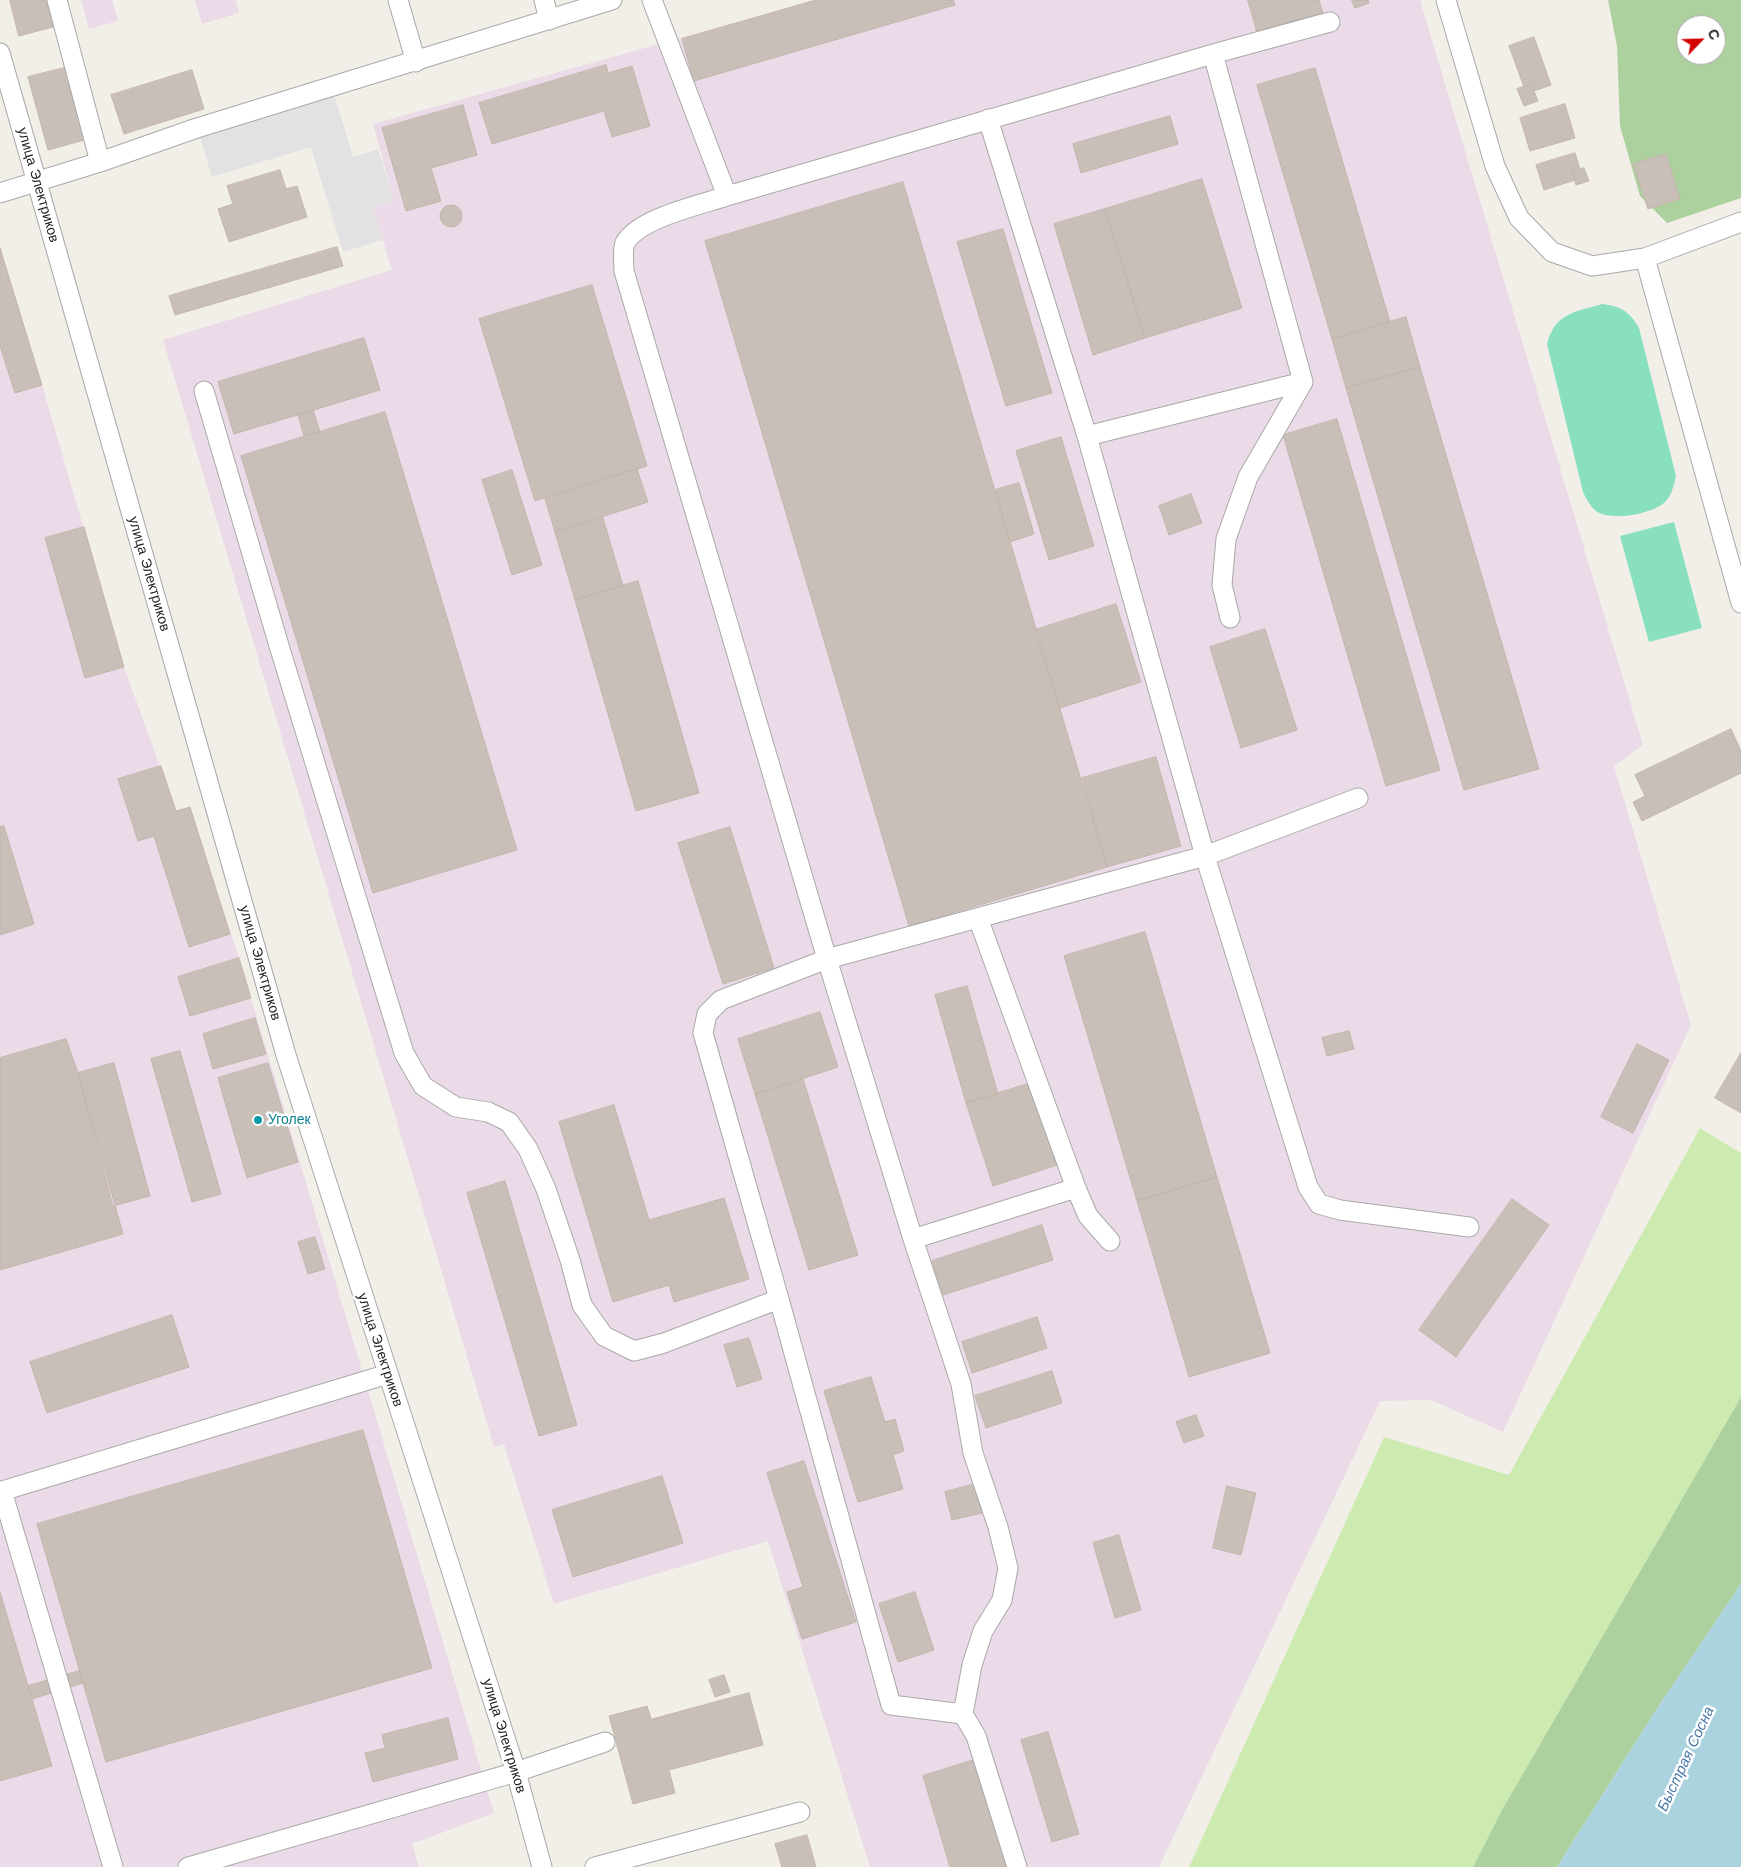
<!DOCTYPE html>
<meta charset="utf-8">
<style>
body{margin:0}
#map{position:relative;width:1741px;height:1867px;overflow:hidden;background:#f2efe9;font-family:"Work Sans",sans-serif}
canvas{display:block}
.north{position:absolute;left:1676px;top:15px;width:50px;height:50px;box-sizing:border-box;background:#fff;border:1px solid #a7a7a7;border-radius:50%;rotate:66deg;font-size:14px;font-weight:700;line-height:20px;text-align:center;color:#222}
.north::after{content:'';display:block;margin:auto;width:18px;height:22px;background:#d40000;clip-path:polygon(50% 0,100% 100%,50% 72%,0 100%)}
</style>
<div id="map">
<canvas width="1741" height="1867"></canvas>
<div class="north">С</div>
</div>
<script>
const ctx = document.querySelector('canvas').getContext('2d');
ctx.lineJoin = 'round';
function fill(path, color) { ctx.fillStyle = color; ctx.fill(path, 'evenodd'); }
function stroke(path, color, width, dash) { ctx.strokeStyle = color; ctx.lineWidth = width; ctx.lineCap = dash ? 'butt' : 'round'; ctx.setLineDash(dash || []); ctx.stroke(path); }
function drawText(font, color, halo, rows, align = 'center') {
  ctx.font = font + ' "Work Sans",sans-serif'; ctx.lineWidth = 5; ctx.setLineDash([]); ctx.textBaseline = 'middle'; ctx.strokeStyle = halo; ctx.fillStyle = color; for (const [text, x, y, turn = 0] of rows) {
    ctx.save(); ctx.translate(x, y); ctx.rotate((+turn || 0) * Math.PI / 180); ctx.textAlign = isNaN(turn) ? turn : align; if (halo) ctx.strokeText(text, 0, 0); ctx.fillText(text, 0, 0); ctx.restore();
  }
}
fill(new Path2D(`
 M81 0H112L118 21 89 29Z
 M195 0H236L239 13 202 24Z
 M816 0H1420L1643 745 1614 766 1691 1025 1503 1432 1431 1400 1380 1401 1159 1867H870L768 1541 554 1604 504 1444 494 1447 163 340 392 270 373 207 394 201 373 124Z
 M0 248 42 385 124 667 176 811 190 807 239 958 494 1813 412 1844 419 1867H0Z`), '#ebdbe8');
fill(new Path2D(`
 M1700 1128 1741 1153V1397L1502 1810 1473 1867H1189L1384 1437 1509 1475Z`), '#cdebb0');
fill(new Path2D(`
 M1608 0H1741V198L1667 223 1640 196 1620 126 1617 46ZM1686 25H1716V55H1686Z
 M1741 1397V1584L1656 1710 1557 1867H1473L1502 1810Z`), '#add19e');
fill(new Path2D(`
 M1602 304C1621 306 1630 312 1639 328L1676 476C1674 485 1672 494 1666 501 1654 514 1611 522 1596 511 1590 506 1587 500 1583 492L1547 344C1555 313 1575 312 1602 304Z
 M1674 522 1702 628 1649 642 1620 536Z`), '#88e0be');
fill(new Path2D(`
 M332 87 353 157 378 149 394 201 373 207 383 240 343 252 311 147 212 177 197 128Z`), '#e2e2e2');
fill(new Path2D(`
 M1741 1584V1867H1557L1656 1710Z`), '#aad3df');
const building = new Path2D(`
 M10 0H46L53 27 19 36Z
 M816 0H953L955 5 694 81 682 39Z
 M1248 0H1319L1323 13 1257 31Z
 M1352 0H1368L1369 3 1355 8Z
 M1534 37 1551 85 1534 91 1531 84 1524 87 1509 46Z
 M606 65 608 73 632 66 650 126 612 137 604 111 492 144 479 103Z
 M68 67 88 139 48 150 28 77Z
 M1315 68 1390 322 1332 339 1257 85Z
 M192 70 204 109 124 134 111 95Z
 M1531 84 1538 101 1524 106 1517 89Z
 M1565 104 1575 138 1530 151 1520 118Z
 M463 105 477 155 431 168 441 201 406 211 382 128Z
 M1170 116 1178 144 1081 173 1073 144Z
 M1575 153 1580 169 1572 172 1575 180 1544 190 1536 165Z
 M1666 154 1680 199 1648 209 1633 164Z
 M1584 168 1589 181 1576 185 1572 172Z
 M280 170 286 189 297 186 307 217 229 242 218 209 233 204 227 186Z
 M1202 179 1242 308 1145 338 1105 209Z
 M903 182 1107 867 909 926 705 241Z
 M440 216a11 11 0 1 1 22 0a11 11 0 1 1-22 0Z
 M1105 209 1145 338 1093 355 1054 224Z
 M1003 229 1052 393 1006 406 957 242Z
 M337 247 343 266 175 315 169 296Z
 M0 248 42 385 15 393 0 346Z
 M592 285 647 466 535 501 479 319Z
 M1406 317 1420 367 1346 388 1332 339Z
 M364 338 380 390 234 434 218 382Z
 M1420 367 1539 769 1464 790 1346 388Z
 M313 410 320 432 304 436 298 415Z
 M385 412 517 850 373 893 241 456Z
 M1337 419 1440 770 1386 786 1283 435Z
 M1061 437 1094 546 1049 560 1016 451Z
 M637 469 648 502 555 532 545 499Z
 M512 470 542 565 512 575 482 480Z
 M1019 483 1034 534 1010 542 995 490Z
 M1191 494 1202 523 1169 535 1159 506Z
 M603 518 623 586 575 600 555 532Z
 M84 527 124 667 85 678 45 538Z
 M638 581 699 793 636 811 575 600Z
 M1116 604 1141 682 1060 708 1035 630Z
 M1265 629 1297 730 1241 748 1210 647Z
 M1731 729 1741 751V773L1642 821 1633 802 1645 796 1635 775Z
 M1156 757 1181 846 1107 867 1082 778Z
 M161 766 176 811 190 807 230 934 189 947 154 836 138 841 118 779Z
 M4 826 34 924 0 935V827Z
 M730 827 774 968 723 984 678 843Z
 M1145 932 1217 1177 1137 1201 1064 956Z
 M239 958 251 998 190 1016 178 977Z
 M967 986 998 1094 966 1103 935 995Z
 M820 1012 838 1067 755 1094 738 1039Z
 M255 1018 266 1054 213 1069 203 1034Z
 M1349 1031 1354 1049 1327 1056 1322 1038Z
 M66 1039 78 1073 123 1234 0 1270V1058Z
 M1637 1044 1669 1060 1633 1133 1601 1117Z
 M180 1051 221 1194 192 1202 151 1059Z
 M1741 1053V1113L1715 1098Z
 M114 1063 150 1196 113 1206 78 1073Z
 M268 1063 298 1162 247 1178 218 1078Z
 M803 1079 858 1255 809 1270 755 1094Z
 M1031 1083 1057 1165 993 1186 966 1103Z
 M614 1105 649 1220 724 1198 749 1279 674 1302 669 1285 613 1302 559 1122Z
 M1217 1177 1270 1353 1189 1377 1137 1201Z
 M505 1181 577 1425 539 1436 467 1193Z
 M1512 1199 1549 1225 1456 1357 1419 1330Z
 M1042 1225 1053 1260 943 1295 932 1261Z
 M315 1237 325 1269 308 1274 298 1242Z
 M172 1315 189 1367 47 1413 30 1362Z
 M1037 1317 1047 1348 972 1373 962 1342Z
 M749 1338 762 1379 737 1387 724 1345Z
 M1052 1371 1062 1403 986 1428 975 1396Z
 M871 1377 885 1422 895 1419 904 1451 893 1455 903 1489 858 1502 824 1391Z
 M1196 1415 1204 1436 1184 1443 1176 1422Z
 M363 1430 432 1668 106 1762 37 1524Z
 M804 1461 856 1622 802 1639 787 1592 803 1587 767 1473Z
 M662 1476 683 1543 573 1577 552 1510Z
 M975 1484 982 1513 952 1520 945 1492Z
 M1227 1486 1256 1493 1241 1555 1213 1548Z
 M1119 1535 1141 1610 1115 1618 1093 1543Z
 M0 1592 52 1766 0 1781Z
 M915 1592 934 1650 898 1662 879 1604Z
 M79 1671 83 1683 32 1699 28 1686Z
 M724 1675 730 1692 715 1697 709 1680Z
 M749 1693 763 1745 669 1770 675 1793 633 1804 609 1716 647 1706 651 1719Z
 M448 1718 458 1759 373 1782 365 1753 385 1748 382 1735Z
 M1048 1732 1079 1834 1052 1842 1021 1740Z
 M977 1759 1010 1867H950L923 1776Z
 M807 1835 816 1867H782L775 1844Z`);
fill(building, '#c7bfb8');
stroke(building, '#c4b6ab', 1);
const minor = new Path2D(`
 M57 0 100 162
 M398 0 416 62
 M544 0 549 20
 M652 0 727 196
 M1446 0 1495 166 1519 218 1552 252 1592 266 1645 258
 M0 53 286 1055 516 1772 542 1867
 M1213 54 1303 382 1248 477 1226 539 1222 585 1230 618
 M988 119 1087 436 1205 856 1308 1187 1319 1204 1340 1210 1469 1227
 M0 193 100 162 197 128 612 0
 M1741 222 1645 258 1741 603
 M204 391 280 649 404 1053 423 1086 456 1107 488 1112 509 1122 528 1149 546 1189 570 1260 582 1305 604 1336 634 1351 664 1343 779 1299
 M1087 436 1303 382
 M978 918 1076 1188 1088 1216 1110 1241
 M913 1239 1076 1188
 M963 1714 972 1665 983 1631 1002 1600 1008 1568 998 1527 973 1453 961 1384 913 1239 827 959 624 271C624 263 622 250 625 243 639 218 700 205 727 196L1213 54 1330 22
 M113 1867 2 1491 388 1374
 M188 1867 516 1772 605 1742
 M595 1867 800 1812
 M1017 1867 976 1736 963 1714 891 1705 779 1299 703 1033 707 1014 721 1000 827 959 1205 856 1358 798`);
stroke(minor, '#a9a9a9', 21);
stroke(minor, '#fff', 19);
for (const [x, y, r, color] of [
 [258,1120,5,"#0f9aa8"]
]) { const dot = new Path2D(); dot.arc(x, y, r, 0, 2 * Math.PI); ctx.fillStyle = color; ctx.fill(dot); stroke(dot, '#fff', 2); }
drawText('14px', '#222', '#fff', [
 ["улица Электриков",38,185,74],
 ["улица Электриков",149,574,74],
 ["улица Электриков",260,963,74],
 ["улица Электриков",380,1350,72],
 ["улица Электриков",504,1736,73]
]);
drawText('14px', '#0d838f', '#fff', [
 ["Уголек",268,1120]
], 'left');
drawText('italic 15px', '#4a7aab', '#fff', [
 ["Быстрая Сосна",1686,1759,-65]
]);
</script>
